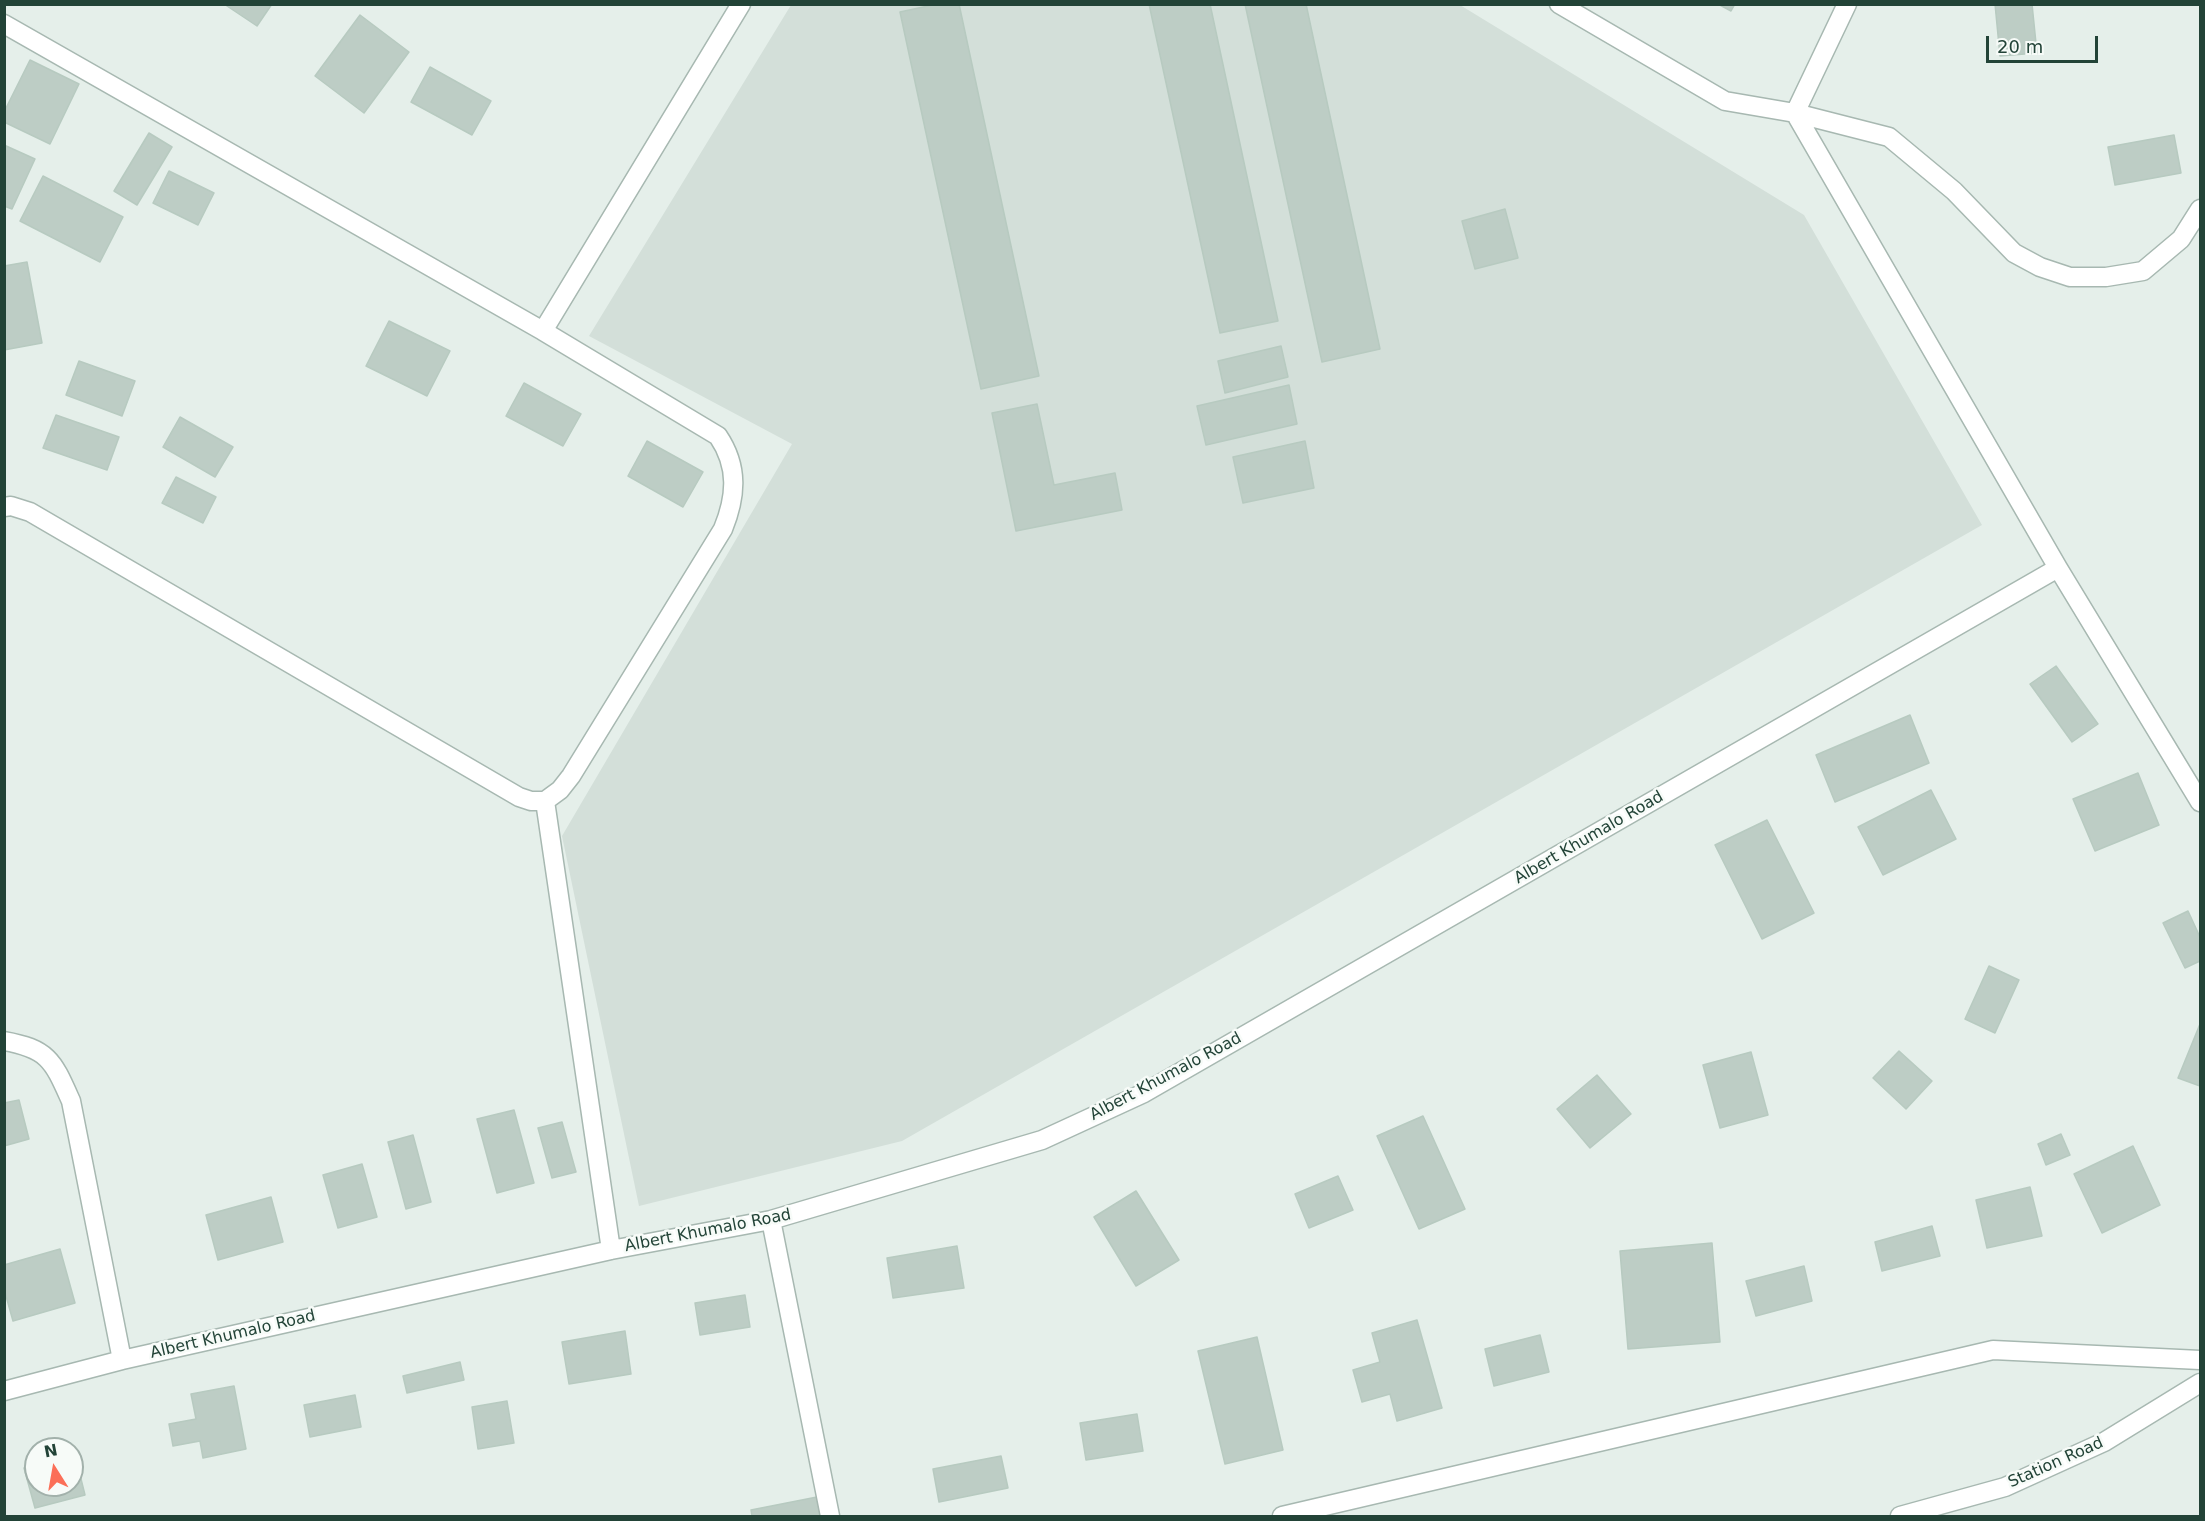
<!DOCTYPE html>
<style>
body{margin:0}
#map{position:relative;width:2205px;height:1521px;overflow:hidden;background:#e5efea;font-family:"DejaVu Sans",sans-serif}
canvas{display:block}
.frame{position:absolute;inset:0;border:6px solid #224337;pointer-events:none}
.north{position:absolute;left:24px;top:1437px;width:60px;height:60px;box-sizing:border-box;background:#f7fbf8;border:2px solid #a2b1ab;border-radius:50%;rotate:349deg;font-size:16px;font-weight:700;line-height:24px;text-align:center;color:#224337}
.north::after{content:'';display:block;margin:auto;width:21px;height:27px;background:#fb6f58;clip-path:polygon(50% 0,100% 100%,50% 72%,0 100%)}
.scale{position:absolute;left:1986px;top:36px;width:112px;height:27px;box-sizing:border-box;border:3px solid #224337;border-top:0;padding-left:8px;font-size:18px;line-height:21px;white-space:nowrap;color:#224337;-webkit-text-stroke:4px #f7fbf8;paint-order:stroke}
</style>
<div id="map">
<canvas width="2205" height="1521"></canvas>
<div class="frame"></div>
<div class="north">N</div>
<div class="scale">20 m</div>
</div>
<script>
const ctx = document.querySelector('canvas').getContext('2d');
ctx.lineJoin = 'round';
function fill(path, color) { ctx.fillStyle = color; ctx.fill(path, 'evenodd'); }
function stroke(path, color, width, dash) { ctx.strokeStyle = color; ctx.lineWidth = width; ctx.lineCap = dash ? 'butt' : 'round'; ctx.setLineDash(dash || []); ctx.stroke(path); }
function drawText(font, color, halo, rows, align = 'center') {
  ctx.font = font + ' "DejaVu Sans",sans-serif'; ctx.lineWidth = 5; ctx.setLineDash([]); ctx.textBaseline = 'middle'; ctx.strokeStyle = halo; ctx.fillStyle = color; for (const [text, x, y, turn = 0] of rows) {
    ctx.save(); ctx.translate(x, y); ctx.rotate((+turn || 0) * Math.PI / 180); ctx.textAlign = isNaN(turn) ? turn : align; if (halo) ctx.strokeText(text, 0, 0); ctx.fillText(text, 0, 0); ctx.restore();
  }
}
fill(new Path2D(`
 M791 5H1460L1804 215 1982 525 902 1141 639 1206 562 836 792 444 589 336Z`), '#d3dfd9');
const building = new Path2D(`
 M224 4H272L257 26Z
 M937 4H959L1039 376 981 389 900 12Z
 M1149 4H1210L1278 321 1220 333Z
 M1245 4H1306L1380 349 1322 362Z
 M1718 4H1735L1731 11Z
 M1995 4H2032L2037 53 2000 56Z
 M360 15 409 52 364 113 315 76Z
 M30 60 79 84 50 144 4 122V112Z
 M430 67 491 101 472 135 411 102Z
 M149 133 172 147 137 205 114 191Z
 M2174 135 2181 173 2115 185 2108 147Z
 M4 145 35 159 12 209 4 206Z
 M169 171 214 193 198 225 153 203Z
 M43 176 123 217 100 262 20 221Z
 M1505 209 1518 258 1475 269 1462 221Z
 M27 262 42 343 4 350V266Z
 M389 321 450 351 427 396 366 366Z
 M1281 346 1288 377 1225 393 1218 361Z
 M79 361 135 381 122 416 66 395Z
 M524 383 581 414 563 446 506 416Z
 M1289 385 1297 424 1206 445 1197 406Z
 M1037 404 1054 485 1115 473 1122 510 1016 531 992 413Z
 M56 415 119 437 107 470 43 448Z
 M180 417 233 447 215 477 163 447Z
 M647 441 703 472 683 507 628 476Z
 M1305 441 1314 488 1243 503 1233 457Z
 M176 477 216 497 203 523 162 503Z
 M2056 666 2098 724 2072 742 2030 684Z
 M1910 715 1929 763 1835 802 1816 755Z
 M2138 773 2159 825 2095 851 2073 799Z
 M1931 790 1956 839 1883 875 1858 827Z
 M1767 820 1814 913 1762 939 1715 845Z
 M2188 911 2200 937V961L2185 968 2163 923Z
 M1989 966 2019 980 1995 1033 1965 1019Z
 M2200 1024V1086L2178 1078Z
 M1899 1051 1932 1081 1906 1109 1873 1078Z
 M1751 1052 1768 1115 1720 1128 1703 1065Z
 M1597 1075 1631 1114 1590 1148 1557 1109Z
 M19 1100 29 1139 4 1146V1103Z
 M514 1110 534 1183 497 1193 477 1119Z
 M1423 1116 1465 1209 1419 1229 1377 1136Z
 M562 1122 576 1172 552 1178 538 1128Z
 M2061 1134 2070 1155 2046 1165 2038 1144Z
 M413 1135 431 1202 406 1209 388 1142Z
 M2133 1146 2160 1205 2102 1233 2074 1174Z
 M362 1164 377 1217 338 1228 323 1175Z
 M1338 1176 1353 1210 1309 1228 1295 1194Z
 M2030 1187 2042 1236 1987 1248 1976 1200Z
 M1136 1191 1179 1260 1136 1286 1094 1217Z
 M271 1197 283 1242 218 1260 206 1215Z
 M1932 1226 1940 1256 1882 1271 1875 1242Z
 M1712 1243 1720 1342 1628 1349 1620 1251Z
 M957 1246 964 1288 893 1298 887 1258Z
 M60 1249 75 1303 13 1321 4 1289V1265Z
 M1804 1266 1812 1301 1756 1316 1746 1281Z
 M745 1295 750 1327 700 1335 695 1303Z
 M1417 1320 1442 1408 1397 1421 1390 1394 1362 1402 1353 1370 1380 1362 1372 1333Z
 M625 1331 631 1374 569 1384 562 1342Z
 M1540 1335 1549 1372 1494 1386 1485 1349Z
 M1257 1337 1283 1450 1225 1464 1198 1351Z
 M460 1362 464 1380 407 1393 403 1376Z
 M234 1386 246 1449 203 1458 200 1441 173 1446 169 1424 196 1419 191 1394Z
 M355 1395 361 1427 310 1437 304 1405Z
 M507 1401 514 1443 478 1449 472 1407Z
 M1137 1414 1143 1451 1086 1460 1080 1423Z
 M75 1455 85 1495 35 1508 24 1468 36 1465V1485H72V1456Z
 M1001 1456 1008 1488 939 1502 933 1469Z
 M822 1496 826 1516H752L751 1510Z`);
fill(building, '#bdcdc5');
stroke(building, '#b7cac0', 1.5);
const street = new Path2D(`
 M1559 4 1725 101 1795 113 1889 137 1954 191 2014 253 2040 267 2070 277H2106L2143 271 2181 239 2200 209
 M1847 4 1795 113 2058 568 2200 802
 M4 24 543 331 718 436C739 467 736 497 723 529L571 776 560 790 545 801 611 1250
 M543 331 741 4
 M4 507 11 506 30 512 519 797 531 801H545
 M4 1041C49 1049 53 1061 71 1101L122 1360
 M771 1220 830 1516
 M4 1391 122 1360 611 1250 771 1220 1042 1140 1144 1093 2058 568
 M1282 1516 1993 1350 2200 1360
 M1900 1516 2005 1487 2104 1442 2200 1383`);
stroke(street, '#a7b8b1', 21);
stroke(street, '#fff', 18);
drawText('16px', '#224337', '#f7fbf8', [
 ["Albert Khumalo Road",1589,838,-30],
 ["Albert Khumalo Road",1166,1077,-28],
 ["Albert Khumalo Road",708,1231,-11],
 ["Albert Khumalo Road",233,1335,-13],
 ["Station Road",2056,1463,-24]
]);
</script>
